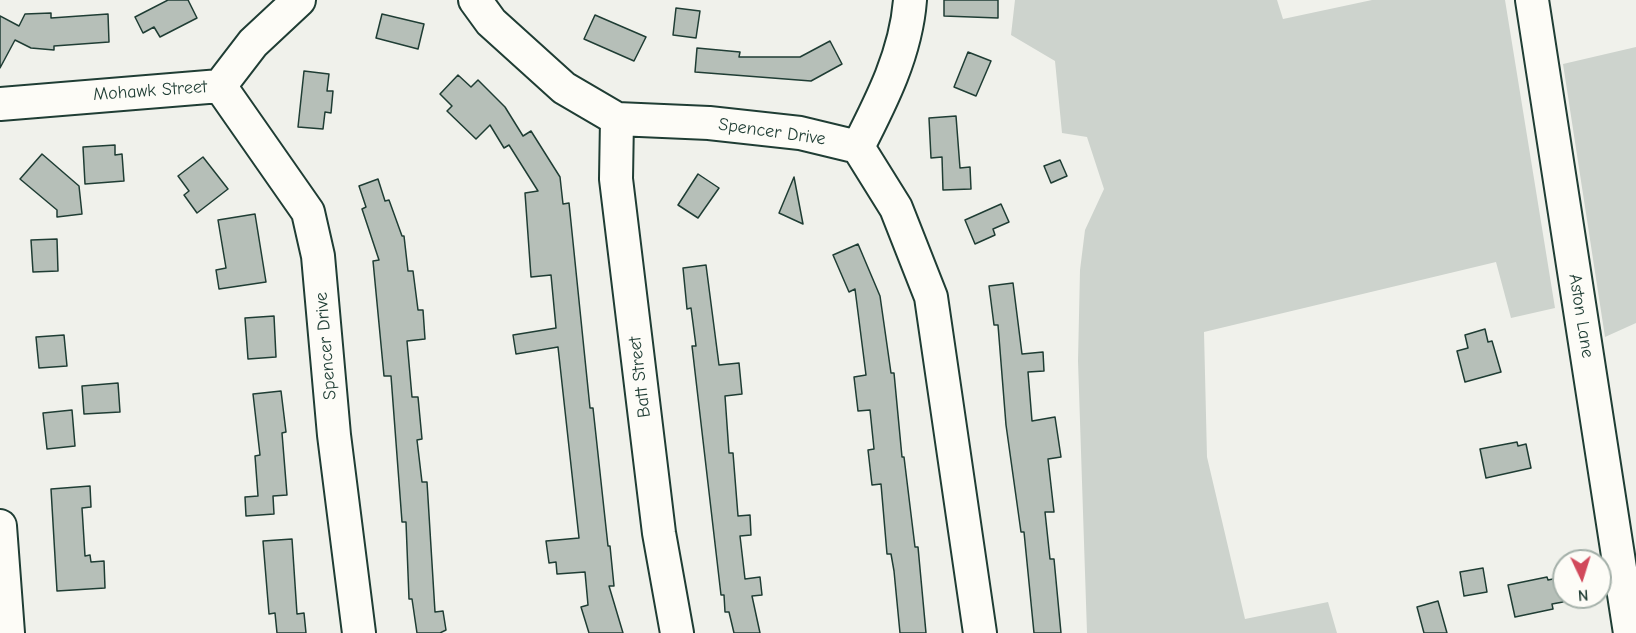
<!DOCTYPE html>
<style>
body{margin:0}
#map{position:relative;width:1636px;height:633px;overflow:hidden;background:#f0f1eb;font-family:"Comic Neue",sans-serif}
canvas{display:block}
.north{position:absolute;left:1552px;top:549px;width:60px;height:60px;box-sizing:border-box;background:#fdfcf7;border:2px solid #a4b0a9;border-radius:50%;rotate:176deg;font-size:16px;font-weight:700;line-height:24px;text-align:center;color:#1f3d34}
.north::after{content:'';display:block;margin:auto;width:21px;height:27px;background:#d1495b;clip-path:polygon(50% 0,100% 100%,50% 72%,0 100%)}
</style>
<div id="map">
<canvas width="1636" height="633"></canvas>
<div class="north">N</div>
</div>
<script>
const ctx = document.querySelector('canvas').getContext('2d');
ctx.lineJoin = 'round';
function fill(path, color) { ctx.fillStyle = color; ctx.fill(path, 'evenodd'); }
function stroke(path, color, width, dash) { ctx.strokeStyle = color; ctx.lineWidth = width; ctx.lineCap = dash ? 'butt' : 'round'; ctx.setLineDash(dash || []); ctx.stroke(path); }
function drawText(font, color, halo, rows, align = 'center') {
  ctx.font = font + ' "Comic Neue",sans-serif'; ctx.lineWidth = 5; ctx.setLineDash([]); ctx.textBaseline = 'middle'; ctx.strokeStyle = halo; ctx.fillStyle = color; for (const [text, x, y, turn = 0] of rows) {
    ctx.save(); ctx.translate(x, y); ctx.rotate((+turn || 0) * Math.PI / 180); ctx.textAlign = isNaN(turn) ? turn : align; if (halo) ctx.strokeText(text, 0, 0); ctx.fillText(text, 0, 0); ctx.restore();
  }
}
fill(new Path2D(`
 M1015 0H1277L1283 19 1372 0H1505L1555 308 1511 318 1496 262 1204 332 1207 457 1245 619 1328 602 1337 633H1087L1078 361 1080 270 1085 230 1104 189 1087 137 1062 133 1055 61 1011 35Z
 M1636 47V323L1605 337 1563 64Z`), '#cdd3cd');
const building = new Path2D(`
 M168 0H188L197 18 160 37 154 27 143 33 135 17Z
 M944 0H998V18L944 16Z
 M676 8 700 11 696 38 673 35Z
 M51 13V18L108 14 109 42 54 46V50L31 48 15 40 0 68V16L19 26 25 14Z
 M382 14 424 24 418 49 376 38Z
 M595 15 646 37 634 61 584 39Z
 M830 41 842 64 811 81 695 72 697 48 740 52 739 57H800Z
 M968 52 991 61 976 96 954 87Z
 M304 71 329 74 327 91H333L331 113 325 112 323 129 298 127Z
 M458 75 471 87 478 80 505 107 523 136 531 131 560 177 563 204 569 203 590 408H593L608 546H610L614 586H609L623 633H589L581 607 588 605 585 572 557 574 556 562 549 563 546 541 579 538 558 347 516 354 513 335 556 328 551 275 531 277 525 193 538 191 509 145 504 148 490 125 476 139 447 111 452 106 440 94Z
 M956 116 960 168 970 167 971 189 943 190 942 157 931 158 929 118Z
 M115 145V155L122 154 124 181 85 184 83 147Z
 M42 154 79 186 82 214 57 217V210L20 179Z
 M203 157 228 189 197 213 184 195 189 191 178 176Z
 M1060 160 1067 176 1051 183 1044 166Z
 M698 174 719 188 698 218 678 205Z
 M794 177 803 224 779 213Z
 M378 179 385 201 389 200 402 236H404L408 271H413L418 310H423L425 339 407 341 412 397H418L422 439 417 440 422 482H427L435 612 443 611 446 630 440 633H417L412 599H409L406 522H402L391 376H384L373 261 379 260 362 209 366 207 359 186Z
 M1001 204 1009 222 993 229 995 235 975 244 965 220Z
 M255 214 266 282 219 289 216 270 226 268 218 220Z
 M57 239 58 271 33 272 31 240Z
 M858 244 880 296 891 373H894L902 457H904L915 547H918L926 633H900L894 571 891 554H887L881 484 872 485 868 450 874 449 870 410 858 411 854 377 866 375 855 289 849 292 833 255Z
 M706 265 719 365 739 363 742 394 725 396 729 453H733L738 516 750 515 751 535 740 536 745 579 760 577 762 595 752 596 760 633H734L729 612H725L724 595H721L692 346H696L691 308 687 309 683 268Z
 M1013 283 1022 354 1043 352 1044 371 1028 372 1032 421 1055 417 1061 457 1048 459 1054 512H1045L1050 559H1054L1061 633H1034L1024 532H1021L1006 425 998 325H994L989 286Z
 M274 316 276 357 248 359 245 318Z
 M1485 329 1488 342 1492 341 1501 372 1465 382 1457 351 1468 348 1465 335Z
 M64 335 67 366 39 368 36 337Z
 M118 383 120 412 84 414 82 386Z
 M281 391 286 432 282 433 287 495 273 496 274 514 246 516 245 497 258 496 255 456 260 455 253 394Z
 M72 410 75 446 47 449 43 413Z
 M1517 442 1518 446 1526 444 1531 468 1486 478 1480 449Z
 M90 486 91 507 82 508 85 556 90 555 91 562 104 561 105 588 57 591 51 489Z
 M292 539 297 614 304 613 306 633H277L275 613 269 614 263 541Z
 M1483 568 1487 592 1464 596 1460 572Z
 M1547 577 1548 580 1558 578 1563 602 1552 604 1553 609 1515 617 1508 585Z
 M1438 601 1447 633H1424L1417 607Z`);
fill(building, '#b6bfb8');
stroke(building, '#1f3d34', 1.5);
const minor = new Path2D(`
 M475 0 491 22 564 88 617 119 709 123 800 133 858 147 896 208 931 297 980 633
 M1532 0 1630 633
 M220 86 308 212 318 256 334 435 359 633
 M0 104 220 86 253 43 299 0
 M617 119 616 179 659 533 677 633
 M858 147C882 100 906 53 910 0
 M0 526 8 633`);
stroke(minor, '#1f3d34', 36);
stroke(minor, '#fdfcf7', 32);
drawText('18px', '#1f3d34', '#fdfcf7', [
 ["Mohawk Street",150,91,-4],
 ["Spencer Drive",772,132,8],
 ["Aston Lane",1581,316,81],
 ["Spencer Drive",326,346,-95],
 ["Batt Street",640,377,-97]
]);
</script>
